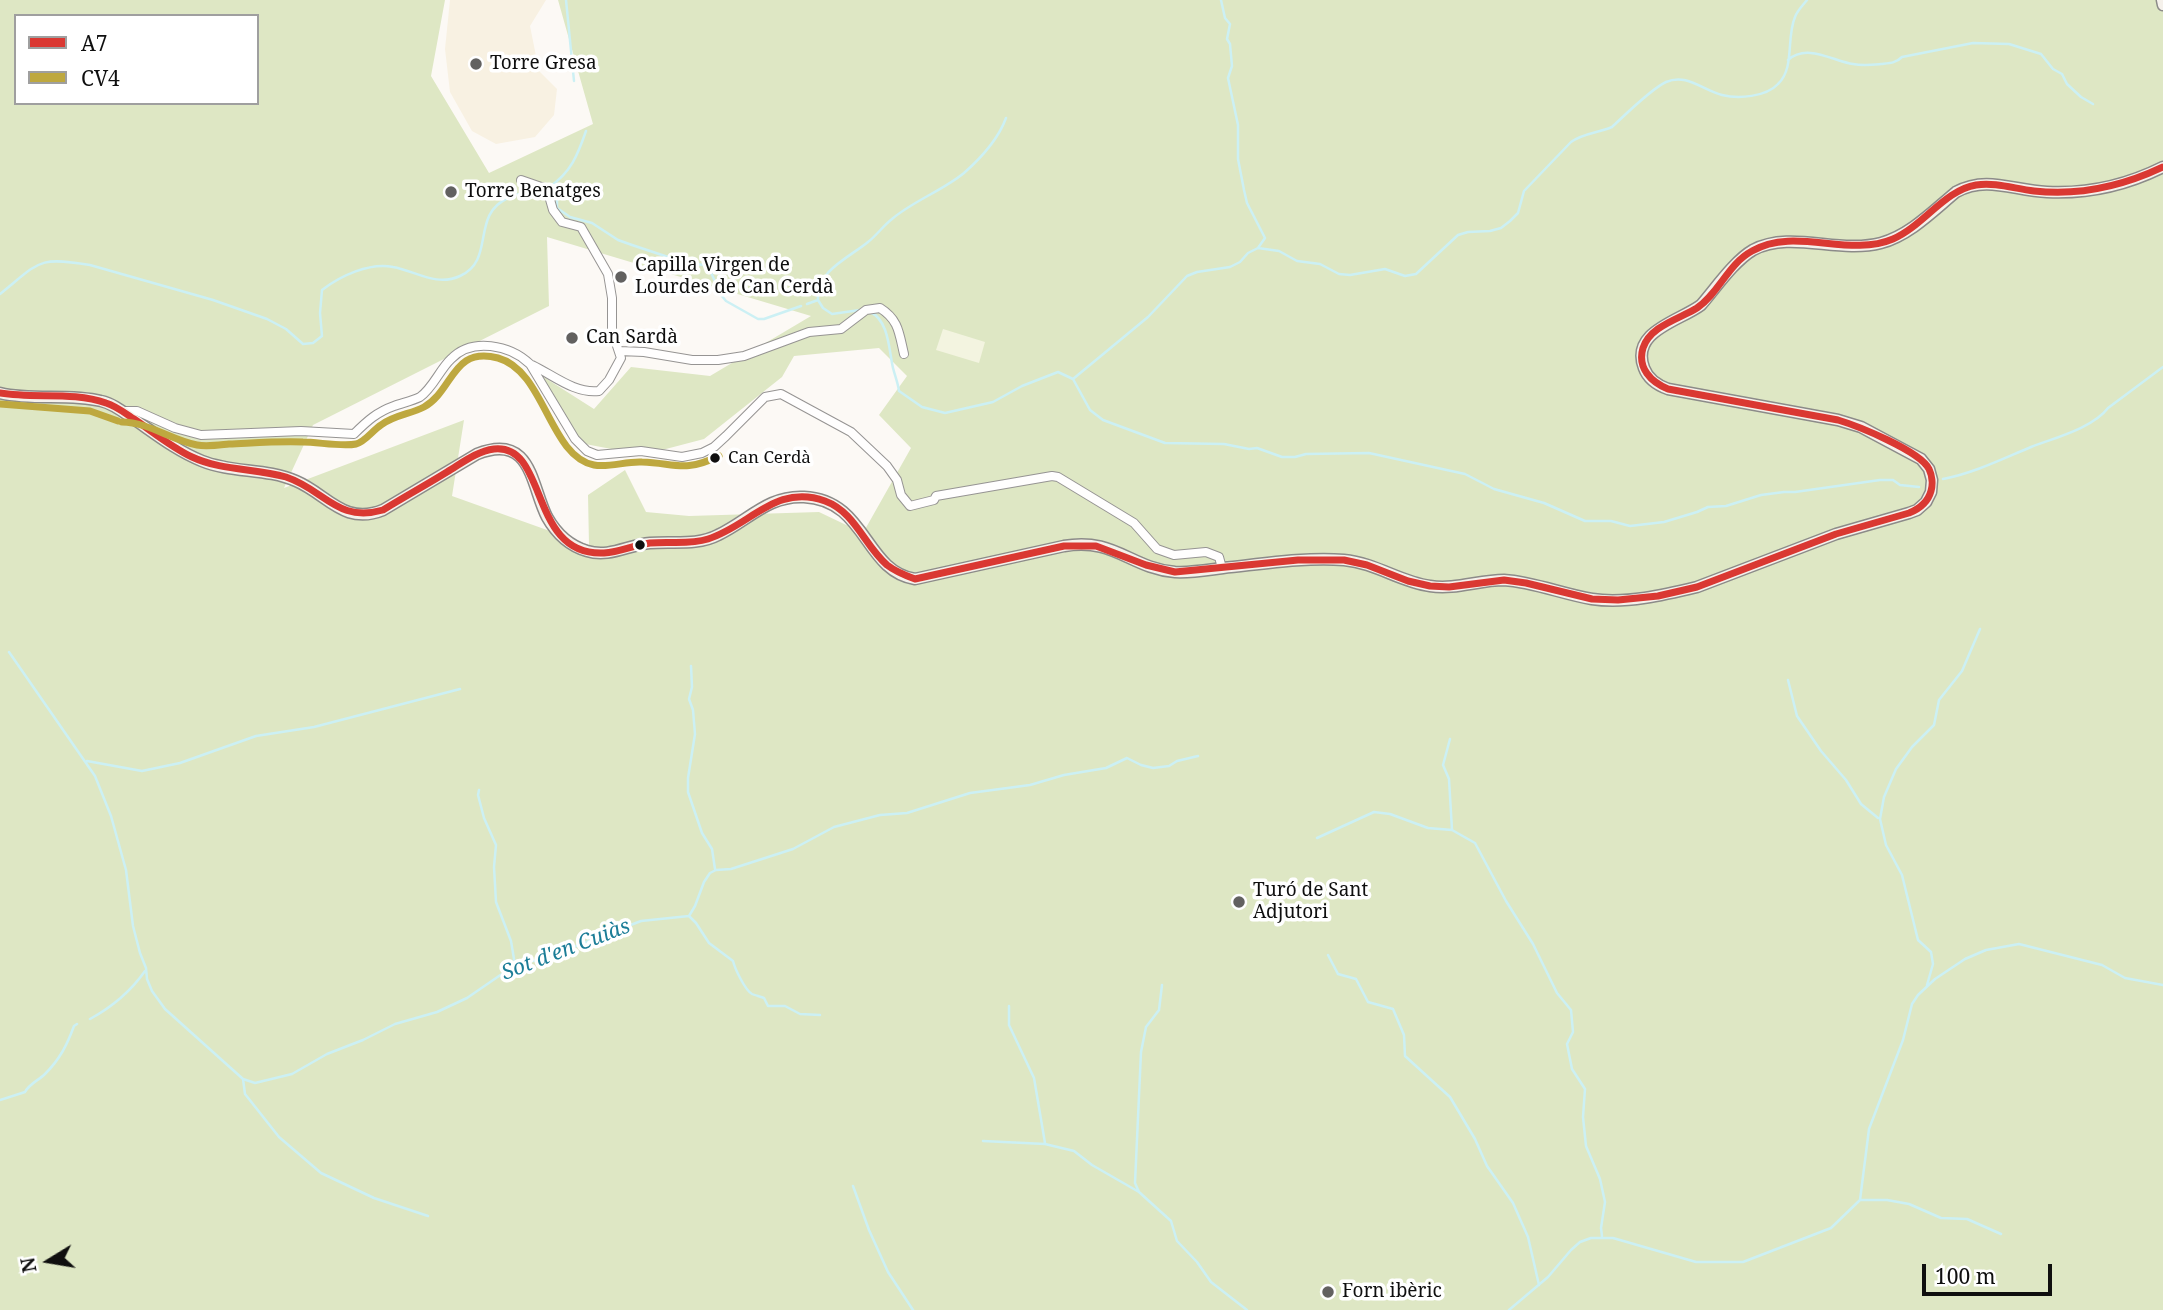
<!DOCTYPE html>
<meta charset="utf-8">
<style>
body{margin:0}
#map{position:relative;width:2163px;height:1310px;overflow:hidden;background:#fcf9f5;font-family:"Noto Serif",serif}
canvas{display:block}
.legend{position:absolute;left:14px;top:14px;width:245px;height:91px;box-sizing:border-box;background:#fff;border:2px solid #9f9f9f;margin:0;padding:9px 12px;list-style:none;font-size:21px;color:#0f0f0f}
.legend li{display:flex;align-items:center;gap:14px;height:35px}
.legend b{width:35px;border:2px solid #9f9f9f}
.north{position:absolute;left:14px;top:1226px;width:70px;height:70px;-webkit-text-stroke:5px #fff;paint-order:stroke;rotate:259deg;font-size:19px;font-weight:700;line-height:28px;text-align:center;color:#0f0f0f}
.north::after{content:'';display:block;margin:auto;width:24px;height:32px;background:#0f0f0f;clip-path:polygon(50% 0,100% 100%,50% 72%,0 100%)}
.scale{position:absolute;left:1922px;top:1264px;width:130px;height:32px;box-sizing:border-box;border:4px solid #0f0f0f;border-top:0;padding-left:9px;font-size:21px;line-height:24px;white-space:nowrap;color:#0f0f0f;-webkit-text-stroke:5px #fff;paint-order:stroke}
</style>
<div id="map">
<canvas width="2163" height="1310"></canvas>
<ul class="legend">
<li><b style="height:9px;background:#da3832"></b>A7</li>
<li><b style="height:9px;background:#bea83f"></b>CV4</li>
</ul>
<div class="north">N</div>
<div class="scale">100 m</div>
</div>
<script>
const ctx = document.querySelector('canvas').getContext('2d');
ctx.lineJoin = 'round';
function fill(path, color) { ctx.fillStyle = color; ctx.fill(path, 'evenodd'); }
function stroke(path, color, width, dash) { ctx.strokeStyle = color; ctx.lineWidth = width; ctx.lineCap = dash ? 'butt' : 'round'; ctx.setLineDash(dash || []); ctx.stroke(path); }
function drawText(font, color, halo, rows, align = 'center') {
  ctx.font = font + ' "Noto Serif",serif'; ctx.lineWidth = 7; ctx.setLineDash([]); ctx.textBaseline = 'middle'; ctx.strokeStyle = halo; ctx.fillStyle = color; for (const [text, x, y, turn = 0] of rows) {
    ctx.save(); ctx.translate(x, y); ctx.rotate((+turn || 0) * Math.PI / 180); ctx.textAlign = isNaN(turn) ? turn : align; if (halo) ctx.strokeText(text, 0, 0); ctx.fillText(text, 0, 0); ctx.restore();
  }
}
fill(new Path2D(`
 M450 0H546L530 26 539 71 557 89 554 115 535 137 496 144 472 131 450 92 445 49Z`), '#f8f1e2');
fill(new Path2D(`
 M0 0H445L431 76 489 173 593 124 558 0H2163V1310H0ZM16 16H257V103H16ZM547 237 811 316 710 376 631 367 594 409 539 374 580 443 643 455 704 439 782 377 794 356 879 348 907 376 879 415 911 448 863 533 819 512 689 516 646 512 625 470 588 495 589 545 452 496 464 420 284 488 313 425 549 306Z`), '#dee7c4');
fill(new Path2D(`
 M943 329 985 342 979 363 936 350Z`), '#f3f4e0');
stroke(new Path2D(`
 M566 0 574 81
 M1221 0 1225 18 1230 24 1227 39 1230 44 1232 66 1228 78 1238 125V159L1244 190 1247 203 1265 238 1258 248
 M1788 60C1807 43 1833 61 1853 64 1863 66 1871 65 1881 64 1890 63 1896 63 1902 57L1973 43 2009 44 2041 54 2053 69 2062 74 2067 84 2081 97 2093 104
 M549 187C571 173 578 154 586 131
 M550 188 557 197V208L570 217 592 223 618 240 632 245 686 263 704 265 709 268 721 295 726 301 758 319H764L801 306
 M0 294C40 262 37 256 90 265L213 300 267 319 286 329 303 344 313 343 322 336 320 313 322 290C340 276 370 262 393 267 416 271 436 287 460 276 496 260 470 215 508 198 517 193 529 192 539 189
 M818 299C816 271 850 257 868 242 877 235 883 226 892 219 913 201 942 191 964 173 981 158 998 140 1006 118
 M818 300 823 308 832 314 860 310
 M807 304 818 300
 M870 312C889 320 889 351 893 368 895 376 898 383 899 391L922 407 945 413 993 402 1022 386 1058 372 1073 379
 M1073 379 1148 317 1187 276 1197 272 1230 267 1240 262 1248 253 1258 248 1279 251 1297 261 1320 264 1339 274 1350 275 1385 269 1405 276 1416 274 1458 235 1468 232 1490 231 1501 228 1510 221 1518 213 1524 191 1571 142C1583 133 1598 133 1612 127 1625 115 1651 89 1666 82 1687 73 1702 90 1722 95 1738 99 1766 97 1778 84 1795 68 1786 38 1795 17 1797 11 1803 5 1807 0
 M1073 379 1090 410 1103 420 1165 443 1224 444 1249 449 1257 448 1282 457H1295L1306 454 1369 453 1465 474 1494 489 1544 503 1585 521H1611L1630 526 1664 522 1697 512 1708 507 1726 506 1761 495 1784 492H1795L1880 480H1893L1900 485 1919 487
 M1943 479C1974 473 2002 459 2031 447 2054 438 2093 428 2108 408L2163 367
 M9 652 95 776 111 816 126 870 133 926 140 953 146 968 147 979 152 991 165 1009 243 1079 255 1083 292 1074 327 1054 363 1040 395 1024 437 1012 467 998 515 965 558 955 576 946 641 921 689 916 695 906 704 882 710 873 716 870 731 869 793 849 834 827 880 815 907 813 970 793 1030 785 1064 775 1106 768 1127 758 1141 765 1153 768 1169 766 1177 761 1198 756
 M691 666 692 687 689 699 693 710 695 734 688 778V792L702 833 712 849 715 869
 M1788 680 1797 716 1821 751 1846 780 1861 804 1878 818
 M1450 739 1443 765 1449 779 1452 830
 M87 761 142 771 180 763 256 736 314 727 460 689
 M479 790 478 795 484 818 496 845 494 867 496 902 511 941 515 965
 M1317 838 1374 812 1390 814 1428 828 1452 830 1475 843 1506 901 1533 944 1557 993 1571 1010 1573 1032 1567 1044 1572 1069 1585 1089 1583 1117 1586 1146 1600 1179 1605 1202 1601 1228 1602 1236
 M689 916 696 923 709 943 733 961C735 969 745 990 752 994 754 995 762 997 764 998L768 1006H785L800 1014 820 1015
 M1328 955 1338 974 1356 979 1368 1002 1393 1009 1404 1035 1405 1056 1450 1097 1475 1139 1487 1166 1513 1203 1528 1237 1539 1285
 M1927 985 1933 964 1931 952 1918 940 1902 875 1886 845 1880 819 1884 797 1896 769 1912 747 1934 725 1939 700 1962 671 1980 629
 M1009 1006V1025L1034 1078 1045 1143
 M90 1019C112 1007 131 991 145 971
 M243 1079 245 1094 279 1137 321 1173 374 1198 428 1216
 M0 1100 25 1092C29 1084 39 1080 45 1074 60 1059 67 1045 74 1026L77 1024
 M983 1141 1045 1144 1074 1151 1092 1165 1139 1192 1171 1221 1177 1241 1197 1262 1211 1282 1247 1310
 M853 1186 869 1230 888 1272 913 1310
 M1139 1192 1135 1183 1141 1052 1146 1027 1159 1010 1162 985
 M1860 1200H1887L1909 1204 1941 1218 1967 1219 2001 1234
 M1509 1310 1548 1277 1571 1250 1580 1242 1591 1238H1613L1696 1262H1743L1831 1228 1860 1200 1869 1129 1903 1040 1912 1004 1918 995 1935 979 1965 959 1986 950 2019 944 2102 965 2125 978 2163 985`), '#ccf0f4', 2.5);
const street = new Path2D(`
 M521 180 547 189 553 210 562 222 581 227 608 274 612 298V331L621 358 609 380 599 391C575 394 553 375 532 365
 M619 351 644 352 692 360H718L744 356 809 332 841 329 866 310 880 308C899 320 899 333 904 354
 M122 411H137L175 428 201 435 301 431 354 434C367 421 377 412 394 406 402 403 412 401 420 397 433 388 440 369 451 359 472 337 510 345 530 364L575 439 587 451 597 455 641 451 682 457 702 453 714 447 726 436 765 397 781 394 851 432 887 466 897 480 901 495 910 506 934 500 936 496 1052 476 1058 477 1134 523 1157 549 1174 555 1206 552 1219 557 1222 568`);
const secondary = new Path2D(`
 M2162 0 2163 5
 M0 393C33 401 68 393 101 401 115 404 127 415 138 422 158 436 179 452 202 461 232 473 266 468 296 481 327 494 344 526 383 510L477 454C532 432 531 486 547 517 556 533 570 546 587 551 609 558 628 545 650 543 673 541 697 546 718 535 748 521 768 495 804 497 867 500 864 571 915 579L1064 546C1114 537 1130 568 1175 572 1191 573 1207 570 1223 568 1262 564 1304 557 1344 560 1376 563 1400 582 1430 586 1455 590 1479 580 1504 580 1534 582 1562 594 1592 599 1626 604 1664 595 1697 587L1836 534 1909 513 1917 510 1926 502 1931 492 1932 480 1929 469 1921 459 1861 427 1838 420 1668 389C1657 385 1648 379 1644 368 1630 331 1680 321 1701 305 1715 289 1734 261 1753 250 1791 230 1838 254 1881 243 1910 235 1933 211 1956 192 1987 175 2014 191 2047 192 2087 194 2127 185 2163 167`);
stroke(street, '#969493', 10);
stroke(secondary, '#8c8b89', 13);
stroke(street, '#fffefe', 8);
stroke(secondary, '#f5f1eb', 10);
stroke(new Path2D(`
 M0 393C34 399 73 391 106 403 116 406 125 413 134 419 153 432 171 447 192 457 222 471 255 468 286 477 325 490 337 523 383 510 404 497 426 485 447 472 462 463 477 451 494 449 549 443 528 557 604 553 620 552 634 545 650 543 670 541 689 545 708 539 750 526 776 483 825 501 855 512 864 545 887 565 896 572 904 575 915 579L1064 546H1096L1146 565 1175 572 1298 560H1344L1367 565 1408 581 1430 586 1449 587 1504 580 1526 583 1592 599 1618 600 1658 596 1697 587 1836 534 1909 513C1919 509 1928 502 1931 491 1933 484 1932 475 1929 469 1920 451 1858 426 1838 420L1668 389C1651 382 1637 368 1643 348 1650 326 1679 319 1697 308 1719 293 1728 264 1752 251 1795 226 1848 258 1893 239 1923 226 1945 190 1976 185 1996 182 2015 189 2034 191 2079 196 2123 186 2163 167`), '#da3832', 7);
stroke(new Path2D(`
 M0 404 90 411 118 421
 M122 422C148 422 171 440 197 445 207 447 219 445 229 444 253 443 278 441 303 442 318 442 342 447 356 444 365 442 373 430 381 425 394 415 411 414 424 407 454 390 452 346 498 358 545 371 549 456 594 465 609 468 626 461 642 462 675 463 684 473 719 456`), '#bea83f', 7);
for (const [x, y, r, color] of [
 [476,64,7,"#626160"],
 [451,192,7,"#626160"],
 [621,277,7,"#626160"],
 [572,338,7,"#626160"],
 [715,458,6,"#0f0f0f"],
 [640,545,6,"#0f0f0f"],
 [1239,902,7,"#626160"],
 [1328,1292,7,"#626160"]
]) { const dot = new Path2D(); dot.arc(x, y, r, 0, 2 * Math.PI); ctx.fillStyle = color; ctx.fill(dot); stroke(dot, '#fff', 2.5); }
drawText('17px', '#0f0f0f', '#fff', [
 ["Can Cerdà",728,458]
], 'left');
drawText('19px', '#0f0f0f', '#fff', [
 ["Torre Gresa",490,64],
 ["Torre Benatges",465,192],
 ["Capilla Virgen de",635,266],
 ["Lourdes de Can Cerdà",635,288],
 ["Can Sardà",586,338],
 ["Turó de Sant",1253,891],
 ["Adjutori",1253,913],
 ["Forn ibèric",1342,1292]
], 'left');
drawText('italic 21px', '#1b7d97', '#fff', [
 ["Sot d'en Cuiàs",566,950,-21]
]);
</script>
